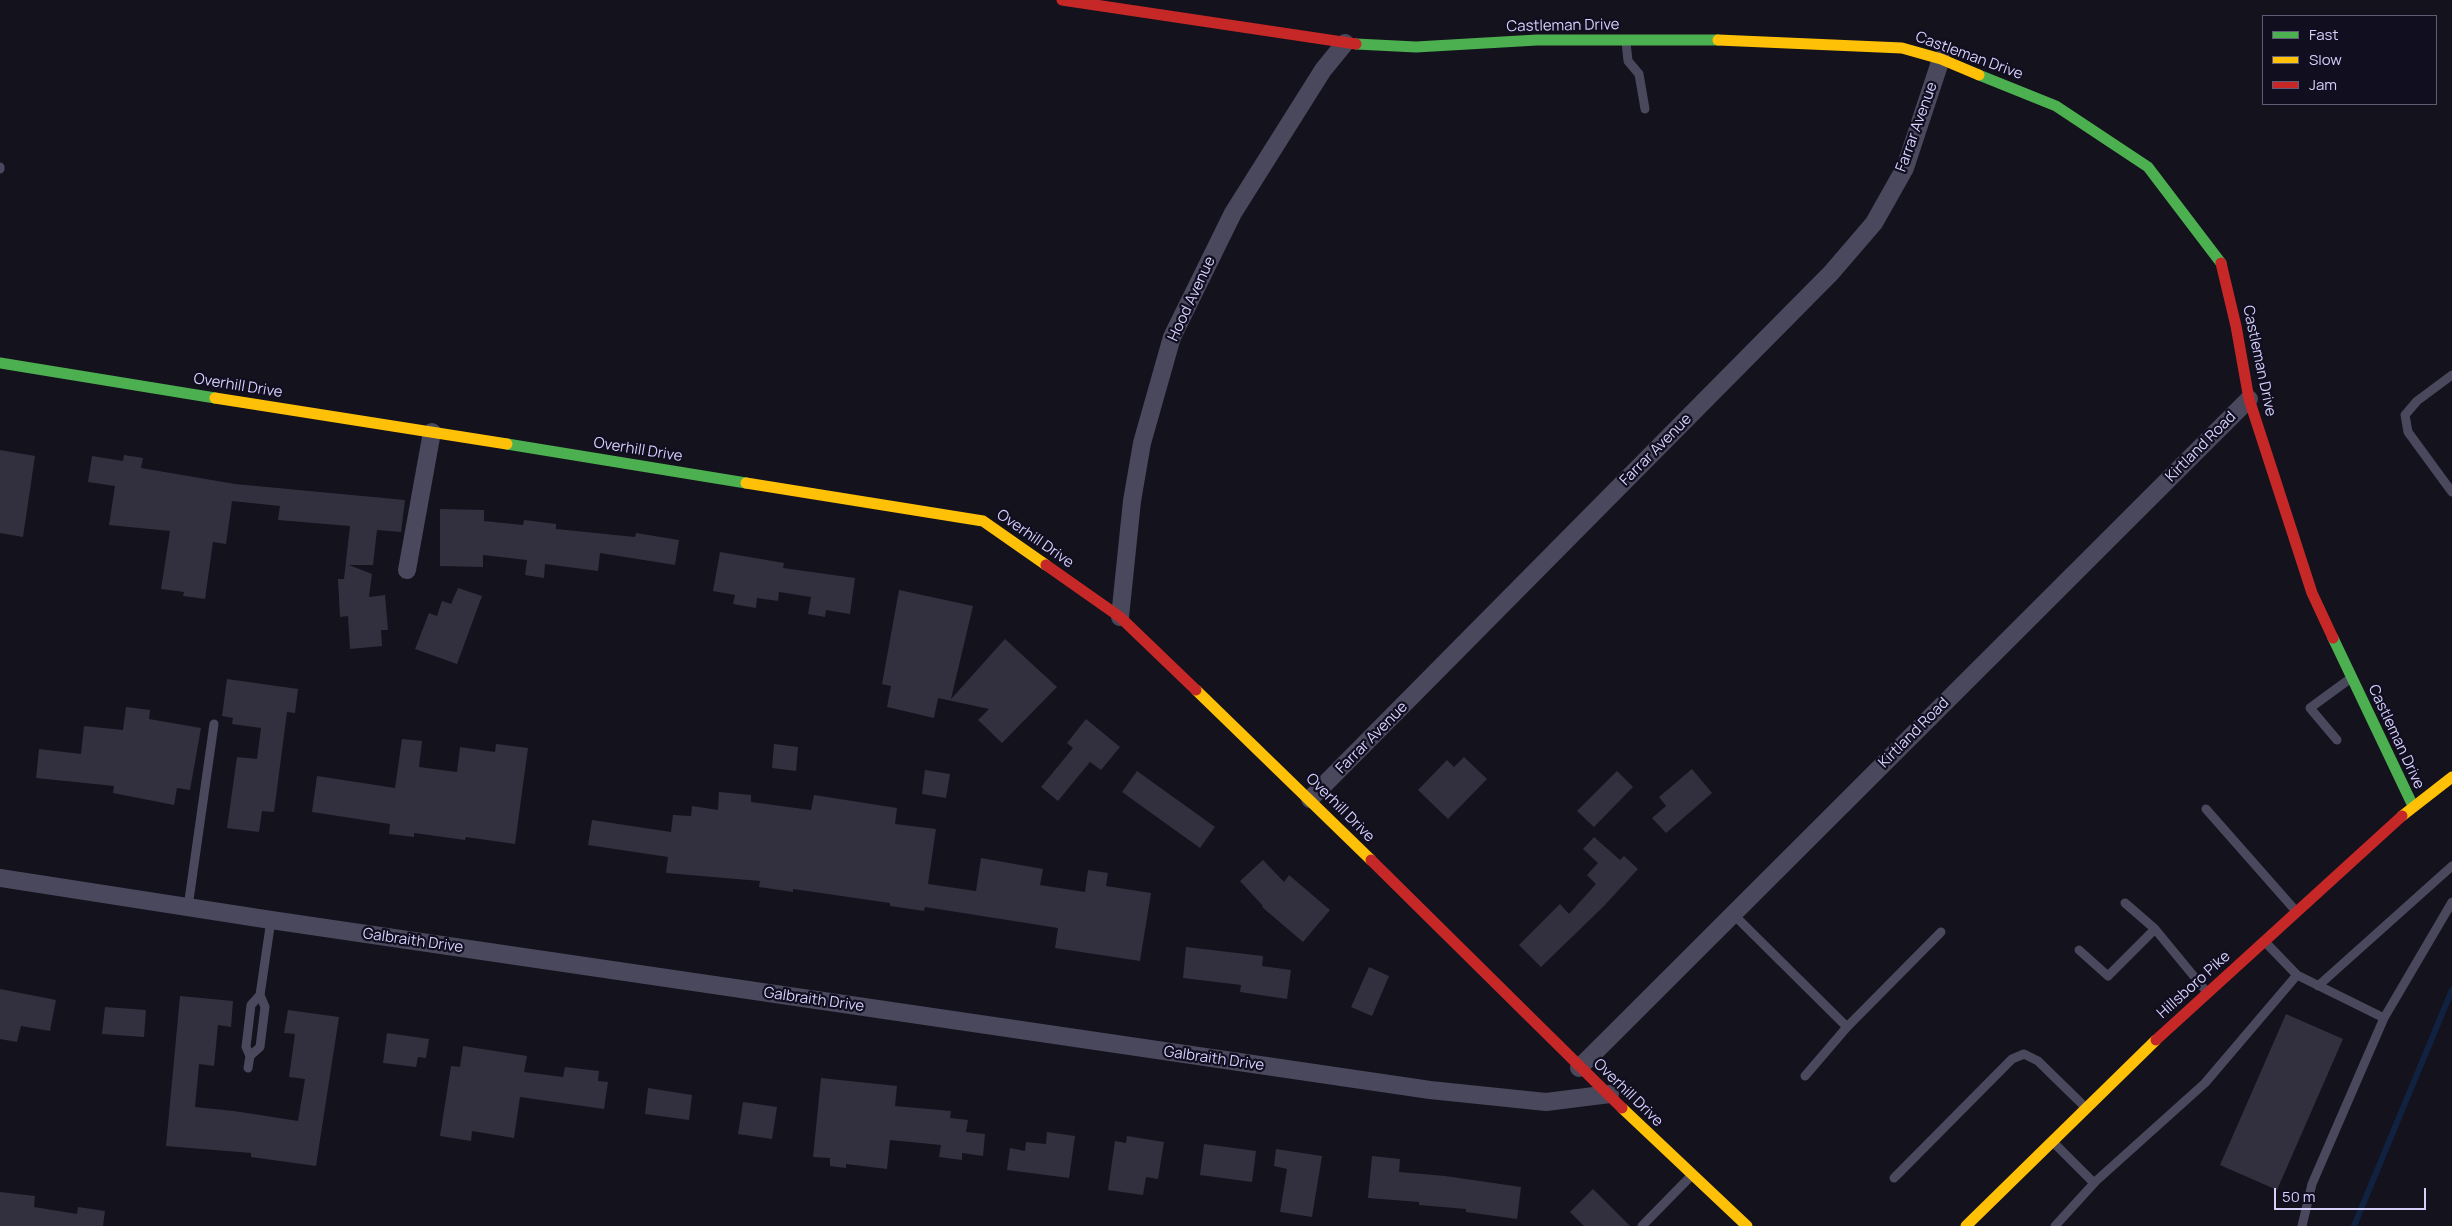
<!DOCTYPE html>
<style>
body{margin:0}
#map{position:relative;width:2452px;height:1226px;overflow:hidden;background:#14121c;font-family:Manrope,sans-serif}
canvas{display:block}
.legend{position:absolute;left:2262px;top:15px;width:175px;height:90px;box-sizing:border-box;background:#110e20;border:1px solid #5f5c78;margin:0;padding:6px 9px;list-style:none;font-size:15px;color:#d5d0fc}
.legend li{display:flex;align-items:center;gap:10px;height:25px}
.legend b{width:25px;border:1px solid #5f5c78}
.scale{position:absolute;left:2274px;top:1188px;width:152px;height:22px;box-sizing:border-box;border:2px solid #d5d0fc;border-top:0;padding-left:6px;font-size:15px;line-height:18px;white-space:nowrap;color:#d5d0fc;-webkit-text-stroke:4px #110e20;paint-order:stroke}
</style>
<div id="map">
<canvas width="2452" height="1226"></canvas>
<ul class="legend">
<li><b style="height:6px;background:#4caf50"></b>Fast</li>
<li><b style="height:6px;background:#ffc107"></b>Slow</li>
<li><b style="height:6px;background:#c62828"></b>Jam</li>
</ul>
<div class="scale">50 m</div>
</div>
<script>
const ctx = document.querySelector('canvas').getContext('2d');
ctx.lineJoin = 'round';
function stroke(path, color, width, dash) { ctx.strokeStyle = color; ctx.lineWidth = width; ctx.lineCap = dash ? 'butt' : 'round'; ctx.setLineDash(dash || []); ctx.stroke(path); }
function fill(path, color) { ctx.fillStyle = color; ctx.fill(path, 'evenodd'); }
function drawText(font, color, halo, rows, align = 'center') {
  ctx.font = font + ' Manrope,sans-serif'; ctx.lineWidth = 4.5; ctx.setLineDash([]); ctx.textBaseline = 'middle'; ctx.strokeStyle = halo; ctx.fillStyle = color; for (const [text, x, y, turn = 0] of rows) {
    ctx.save(); ctx.translate(x, y); ctx.rotate((+turn || 0) * Math.PI / 180); ctx.textAlign = isNaN(turn) ? turn : align; if (halo) ctx.strokeText(text, 0, 0); ctx.fillText(text, 0, 0); ctx.restore();
  }
}
stroke(new Path2D(`
 M2354 1226 2452 990`), '#10223f', 6);
fill(new Path2D(`
 M0 450 35 456 23 537 0 533Z
 M124 455 143 458 141 468 235 484 405 500 401 532 377 530 373 565H349L372 574 369 597 385 595 388 630H381L382 646 350 649 348 616 340 617 338 579H344L350 526 278 520 280 506 232 501 226 544 213 542 205 599 183 596 184 592 161 589 170 531 109 525 115 486 88 482 92 456 123 461Z
 M440 509 484 510V521L523 525 524 520 556 524V529L635 537 636 533 679 540 675 565 600 553 598 571 545 564 544 578 525 575 527 560 483 555V567L440 566Z
 M720 552 784 563 783 568 855 578 850 614 826 610 825 617 808 614 811 597 779 592 778 601 757 598 756 608 733 604 735 595 713 591Z
 M458 588 482 596 457 664 415 649 429 613 437 616 442 601 451 604Z
 M899 590 973 606 951 699 1005 639 1057 687 1002 743 978 720 989 709 938 698 934 718 887 707 891 686 882 684Z
 M227 679 298 689 295 713 287 712 274 812 262 811 259 832 227 828 237 757 257 759 261 728 232 724 233 718 222 716Z
 M126 707 150 710 149 719 201 728 190 790 177 788 174 805 113 793 114 786 36 778 39 749 81 754 84 726 123 730Z
 M1086 719 1120 747 1101 770 1090 762 1058 801 1041 787 1073 748 1067 743Z
 M402 739 422 741 419 767 457 772 460 747 495 752 496 744 528 748 515 844 466 837 465 840 414 833V837L389 834 390 824 312 812 317 776 395 788Z
 M774 744 798 747 796 771 772 768Z
 M1464 757 1487 779 1448 819 1418 790 1447 760 1454 767Z
 M1692 769 1712 793 1666 833 1652 818 1666 806 1659 797Z
 M925 770 950 774 946 798 922 794Z
 M1137 771 1215 827 1200 848 1122 792Z
 M1617 771 1633 787 1594 827 1577 811Z
 M719 792 751 795V802L811 810 814 795 897 808 895 824 936 829 928 884 976 891 981 858 1043 869 1040 885 1085 892 1088 870 1108 873 1106 886 1151 893 1140 961 1055 948 1058 928 925 907 924 911 890 906V903L793 889V892L759 887 760 881 666 873 668 857 588 845 592 820 671 832 673 815 691 816 692 806 718 810Z
 M1594 837 1620 860 1624 856 1638 869 1604 906 1541 967 1519 945 1560 904 1569 914 1596 884 1587 875 1598 863 1583 849Z
 M1263 860 1284 882 1289 875 1330 910 1303 942 1262 907 1263 906 1240 881Z
 M1186 947 1263 956 1262 966 1291 970 1287 999 1240 992 1241 985 1183 978Z
 M1369 967 1389 976 1372 1016 1351 1007Z
 M0 989 56 1000 50 1031 21 1026 17 1042 0 1039Z
 M180 996 233 1001 231 1027 218 1025 214 1066 199 1064 195 1107 234 1111 298 1121 305 1079 289 1077 295 1034 284 1033 288 1010 339 1017 316 1166 251 1157V1153L166 1146Z
 M105 1007 146 1010 144 1037 102 1034Z
 M2286 1014 2343 1039 2277 1190 2220 1165Z
 M387 1033 429 1039 426 1058 418 1057 416 1067 383 1063Z
 M463 1046 527 1056 524 1072 563 1077 565 1067 599 1071 598 1081 608 1082 604 1109 520 1097 514 1138 472 1131 471 1141 440 1136 451 1066 460 1067Z
 M821 1078 897 1086 895 1106 951 1111 950 1118 968 1120 966 1132 985 1134 983 1156 962 1153V1160L939 1157 941 1145 890 1140 887 1169 846 1164V1168L830 1166V1158L813 1157Z
 M648 1088 692 1095 689 1120 645 1114Z
 M743 1102 777 1107 772 1139 738 1134Z
 M1047 1132 1075 1136 1069 1178 1007 1170 1010 1148 1025 1151 1026 1142 1046 1144Z
 M1127 1136 1164 1142 1158 1179 1146 1177 1143 1195 1108 1190 1115 1141 1126 1143Z
 M1204 1144 1256 1151 1252 1182 1200 1175Z
 M1276 1149 1322 1156 1312 1217 1280 1212 1287 1169 1274 1166Z
 M1372 1156 1400 1159 1399 1172 1445 1176 1521 1187 1517 1219 1466 1212V1209L1419 1205V1202L1368 1198Z
 M1593 1189 1630 1226H1584L1570 1212Z
 M0 1192 35 1196 34 1207 77 1214 78 1207 105 1211 103 1226H0Z`), '#32303e');
stroke(new Path2D(`
 M1626 42 1628 61 1639 74 1645 109
 M0 169V167
 M2452 375 2417 401 2405 415 2408 432 2452 492
 M2337 740 2310 708 2351 678
 M2206 809 2295 910
 M2125 903 2155 929 2206 991
 M188 907 214 724
 M1733 914 1847 1027 1941 932
 M2079 950 2108 976 2155 929
 M2297 975 2384 1018 2312 1184 2302 1226
 M2318 986 2452 866
 M2384 1018 2452 902
 M250 1056 260 1047 265 1007 260 995
 M248 1068 250 1056 246 1047 251 1005 260 995 271 920
 M1805 1076 1847 1027
 M2053 1142 2094 1183
 M1894 1178 2012 1059 2024 1054 2038 1061 2084 1106
 M1642 1226 1691 1176
 M2055 1226 2096 1181 2205 1083 2297 975 2267 944`), '#49485d', 9);
stroke(new Path2D(`
 M407 570 432 432
 M1120 617 1132 501 1142 443 1172 337 1233 213 1323 70 1345 43
 M1310 799 1831 273 1874 223 1905 168 1941 59
 M0 878 271 920 1430 1090 1546 1102 1610 1094
 M1579 1068 2249 399`), '#49485d', 18);
stroke(new Path2D(`
 M1356 44 1416 47 1537 40H1718
 M1979 75 2056 106 2148 167 2221 263
 M0 363 215 398
 M507 444 746 483
 M2333 638 2413 806`), '#4caf50', 11);
stroke(new Path2D(`
 M1718 40 1902 48 1941 59 1979 75
 M215 398 507 444
 M746 483 983 521 1046 565
 M1196 690 1371 860
 M2402 816 2452 777
 M1622 1108 1747 1226
 M1966 1226 2156 1040`), '#ffc107', 11);
stroke(new Path2D(`
 M1062 0 1356 44
 M2221 263 2236 326 2249 399 2312 593 2333 638
 M1046 565 1120 617 1196 690
 M1371 860 1622 1108
 M2156 1040 2402 816`), '#c62828', 11);
drawText('15px', '#d5d0fc', '#110e20', [
 ["Castleman Drive",1563,26,-1],
 ["Castleman Drive",1969,56,20],
 ["Farrar Avenue",1917,127,-70],
 ["Hood Avenue",1192,299,-65],
 ["Castleman Drive",2259,361,78],
 ["Overhill Drive",238,386,9],
 ["Kirtland Road",2201,447,-45],
 ["Overhill Drive",638,450,9],
 ["Farrar Avenue",1656,450,-45],
 ["Overhill Drive",1035,539,35],
 ["Kirtland Road",1914,733,-45],
 ["Castleman Drive",2396,737,65],
 ["Farrar Avenue",1372,738,-45],
 ["Overhill Drive",1340,808,45],
 ["Galbraith Drive",413,941,8],
 ["Hillsboro Pike",2194,985,-42],
 ["Galbraith Drive",814,1000,8],
 ["Galbraith Drive",1214,1059,8],
 ["Overhill Drive",1628,1093,44]
]);
</script>
